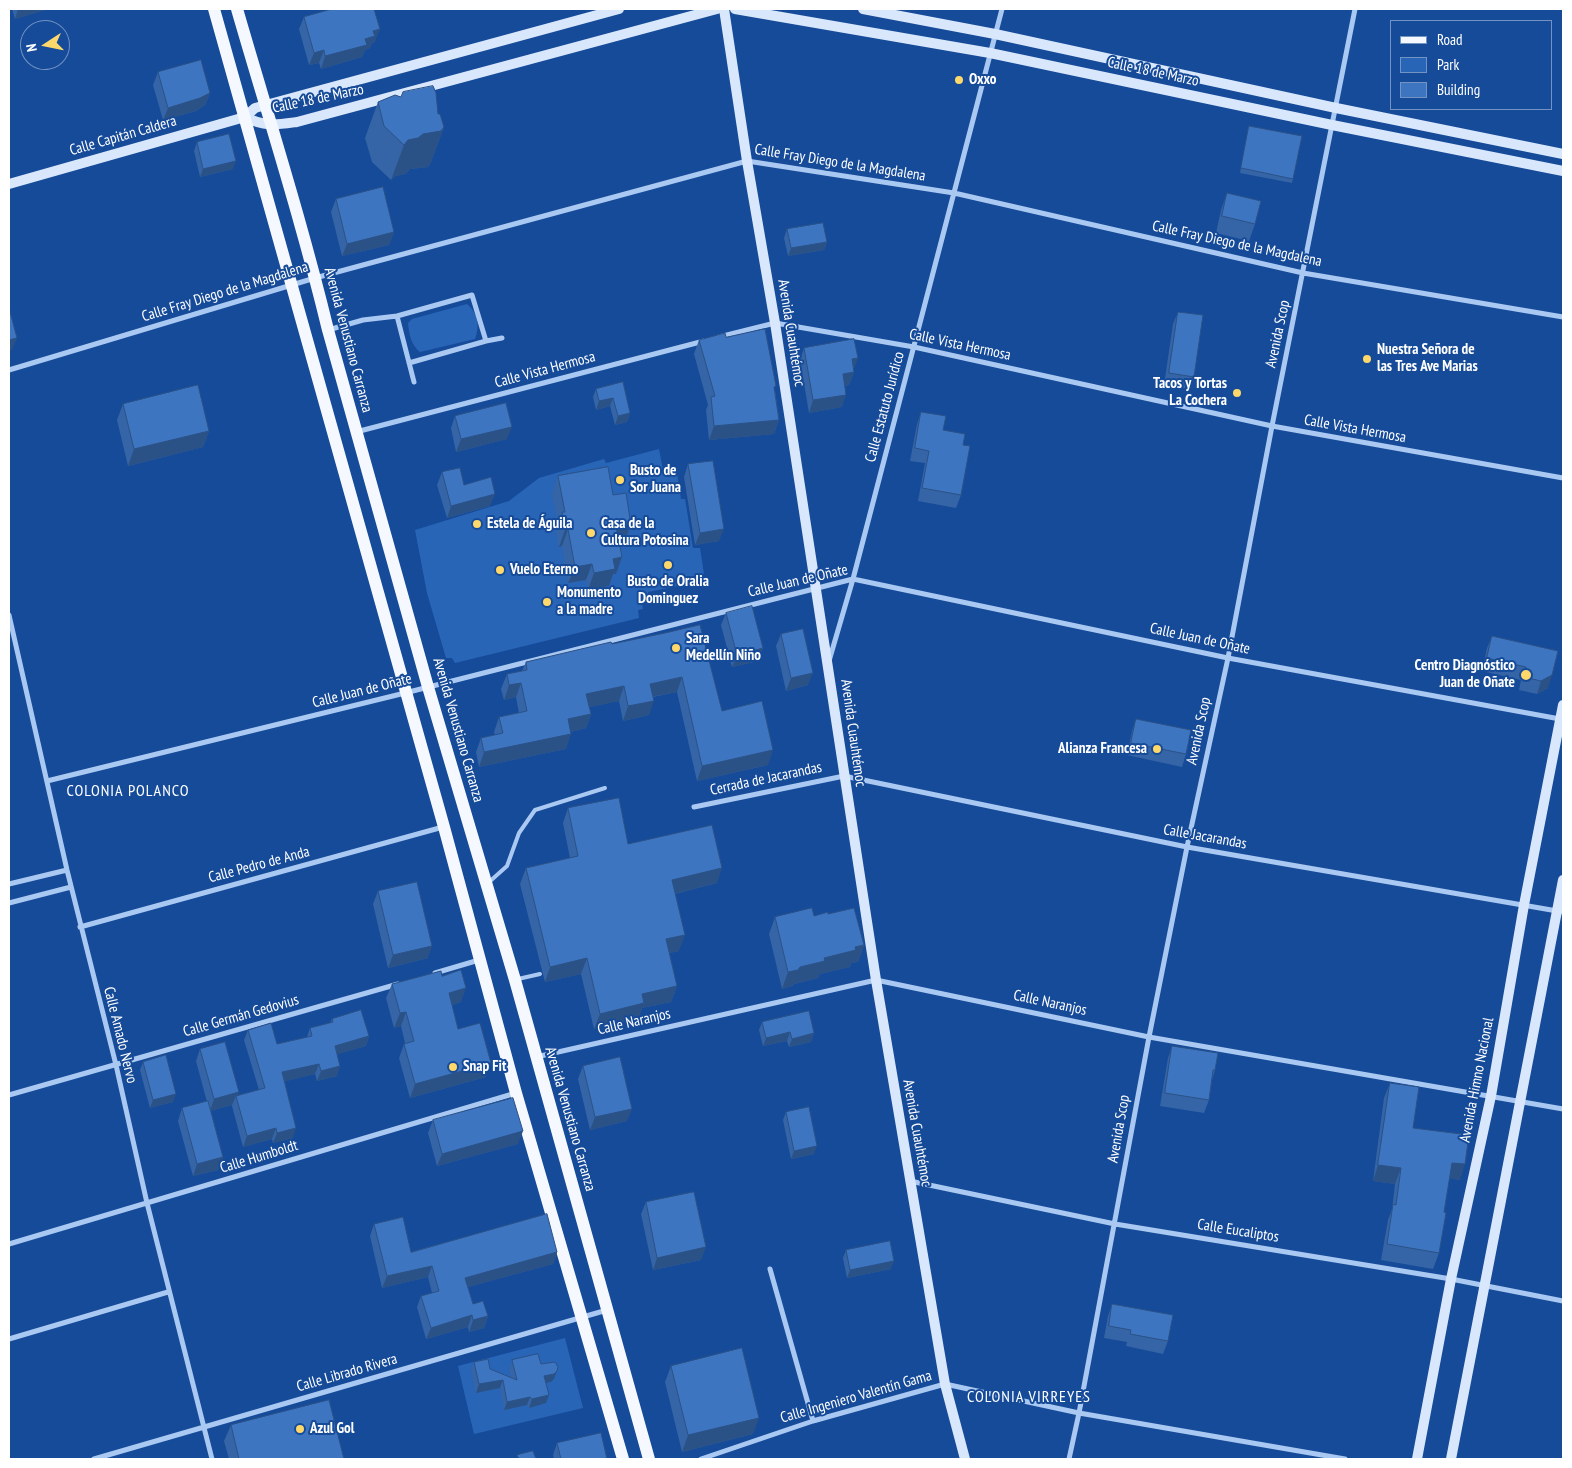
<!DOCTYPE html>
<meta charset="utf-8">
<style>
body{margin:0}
#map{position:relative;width:1572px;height:1468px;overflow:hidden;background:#164b99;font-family:"PT Sans Narrow",sans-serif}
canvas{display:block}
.frame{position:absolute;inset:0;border:10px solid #fff;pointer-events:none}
.legend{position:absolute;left:1390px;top:20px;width:162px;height:90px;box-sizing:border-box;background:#164b99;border:1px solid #7393c2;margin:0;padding:6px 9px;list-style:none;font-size:15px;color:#fff}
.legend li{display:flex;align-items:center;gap:10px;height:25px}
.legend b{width:25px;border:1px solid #7393c2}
.north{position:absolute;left:20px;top:20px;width:50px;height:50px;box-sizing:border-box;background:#164b99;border:1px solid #7393c2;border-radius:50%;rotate:259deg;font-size:14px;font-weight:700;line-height:20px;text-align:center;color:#fff}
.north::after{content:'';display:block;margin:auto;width:18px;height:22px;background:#ffd86b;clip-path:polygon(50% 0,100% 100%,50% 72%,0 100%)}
</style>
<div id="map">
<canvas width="1572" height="1468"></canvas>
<div class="frame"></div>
<ul class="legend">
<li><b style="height:6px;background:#f5f9ff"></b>Road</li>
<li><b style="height:14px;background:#2965b7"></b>Park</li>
<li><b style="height:14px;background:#3e75c1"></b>Building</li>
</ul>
<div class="north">N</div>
</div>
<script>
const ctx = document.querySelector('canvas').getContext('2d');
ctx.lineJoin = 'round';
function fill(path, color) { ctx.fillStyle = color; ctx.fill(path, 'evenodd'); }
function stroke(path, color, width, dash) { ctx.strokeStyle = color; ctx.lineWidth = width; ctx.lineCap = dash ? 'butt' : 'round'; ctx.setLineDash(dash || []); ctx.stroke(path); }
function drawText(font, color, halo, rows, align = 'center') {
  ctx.font = font + ' "PT Sans Narrow",sans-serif'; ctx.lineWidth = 4; ctx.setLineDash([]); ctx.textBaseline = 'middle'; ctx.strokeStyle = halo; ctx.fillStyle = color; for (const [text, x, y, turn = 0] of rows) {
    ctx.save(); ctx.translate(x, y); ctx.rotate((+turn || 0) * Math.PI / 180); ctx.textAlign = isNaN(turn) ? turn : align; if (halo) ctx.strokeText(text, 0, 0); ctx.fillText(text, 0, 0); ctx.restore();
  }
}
fill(new Path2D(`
 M467 304C478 313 480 326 475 339L420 352C411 345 409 334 408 323L412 319Z
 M659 449 664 475 677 473 681 499H685L693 548H700L704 574 692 577 693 583 648 592V597L641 599 643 609 638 610 639 618 455 663 452 658H446L427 593 415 530 509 501 539 478 604 459 606 463Z
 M565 1338 583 1408 474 1434 458 1366Z`), '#2965b7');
stroke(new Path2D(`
 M488 883 507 866 519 833 535 810 605 788
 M518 979 540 974`), '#aac9f2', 4);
stroke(new Path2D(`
 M397 316 414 382
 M328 330 363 320 397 316 472 295 486 341
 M719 337 775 323 914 347 1272 426 1563 478
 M409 363 486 341 502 338
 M9 370 315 278 747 161 954 193 1303 273 1563 317
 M356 432 704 341
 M9 615 67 870 116 1065 147 1203 212 1459
 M829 661 853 579 1002 9
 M47 781 405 693 853 579 1228 658 1560 719
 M694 807 844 776 1187 847 1563 912
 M9 884 67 870
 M9 903 71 887
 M80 927 443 827
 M435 973 479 960
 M536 1057 876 980 1149 1037 1563 1109
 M9 1095 398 984
 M910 1181 1115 1224 1451 1279 1563 1301
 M9 1244 516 1093
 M770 1269 813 1421
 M9 1339 168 1292
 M94 1459 607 1310
 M701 1459 813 1421 945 1384 1079 1413 1345 1459
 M1069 1459 1079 1413 1149 1037 1187 847 1228 658 1272 426 1355 9`), '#aac9f2', 5);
stroke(new Path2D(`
 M724 9 747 161 775 323 876 980 945 1384 965 1459
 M735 9 990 53 1332 125 1563 171
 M863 9 995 34 1336 108 1563 154
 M245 117C265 127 275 125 297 122L717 9
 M9 184 245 117 255 108 619 9
 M1417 1459 1451 1279 1491 1096 1524 905 1563 705
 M1451 1459 1563 880`), '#d9e7fc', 10);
stroke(new Path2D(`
 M214 9 444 827 516 1093 623 1459
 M237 9C268 116 302 222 328 330L428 687 515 980 649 1459`), '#f5f9ff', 12);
fill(new Path2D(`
 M12 9H48L15 19Z
 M304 17 375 42 372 43 370 48 365 50 362 57 321 69 319 63 309 65 299 29Z
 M158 72 210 93 205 105 196 111 163 120 153 85Z
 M378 102 438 114 444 127 431 162 428 167 410 169 405 174 395 176 391 180 372 162 365 138Z
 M1249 126 1293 179 1292 183 1240 173 1248 130Z
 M197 142 233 169 200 177 194 151Z
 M1227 193 1255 224 1249 241 1216 233 1221 210Z
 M336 199 394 232 389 245 342 256 331 212Z
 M787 229 827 242 824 250 788 256 784 238Z
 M1178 312 1194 377 1190 389 1164 385 1173 324Z
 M726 337 775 390 779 420 774 434 709 440 706 410 708 405 694 354 699 340Z
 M804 348 853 370 854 372 849 385 845 386 842 407 809 413 800 360Z
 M623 382 630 413 627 422 615 425 610 406 596 410 593 397 596 389Z
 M123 404 209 431 203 447 128 466 117 420Z
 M921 412 963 445 961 495 956 508 918 501 925 463 910 461 917 424Z
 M455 416 507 439 456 452 451 428Z
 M688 464 719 541 695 545 684 477Z
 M442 472 464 485 490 506 447 518 437 485Z
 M558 476 613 495 625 541 619 542 616 574H613L609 586 588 590 586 580 568 583 562 546 559 547 556 529 558 524 552 493Z
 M726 613 763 648 758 661 732 667 721 625Z
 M665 633 722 711 768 765 697 781 677 692 653 697 649 715 623 721 619 701 589 707 591 714 586 728 571 732 566 749 479 767 476 752 481 738 495 735 494 732 499 717 519 713 516 697 504 700 501 689 507 674 522 671 526 662 612 644Z
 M781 634 808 685 786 691 776 646Z
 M1492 636 1548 688 1537 694 1519 690 1521 680 1482 671 1487 648Z
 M1136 719 1186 754 1182 767 1127 755 1132 731Z
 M568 808 628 844 717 883 675 894 679 951 669 953 677 986 671 1002 642 1008 638 1019 594 1029 581 974 545 982 520 884 526 868 570 858 563 823Z
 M378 891 428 958 388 968 373 904Z
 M814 916 864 945 858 962 851 963 850 967 820 974 818 978 794 984 792 986 782 989 769 934 775 917Z
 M442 976 461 1002 452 1005 458 1029 486 1077 410 1098 399 1058 404 1044 405 1043 401 1026 394 1028 386 998 392 984Z
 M332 1019 369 1036 366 1046 337 1054V1076L317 1081 315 1074 285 1081 293 1138 273 1143 272 1139 243 1147 232 1106V1105L210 1111 223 1157 218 1170 193 1176 178 1121 182 1108 207 1102 196 1061 200 1049 238 1095 259 1090 244 1040 248 1030 277 1044 307 1037 310 1028 330 1023Z
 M762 1022 814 1033 811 1042 789 1047 787 1041 763 1046 759 1030Z
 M1172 1046 1215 1070 1212 1080 1209 1100 1204 1113 1160 1106 1168 1058Z
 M143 1062 173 1102 150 1108 140 1070Z
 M583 1066 627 1121 590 1130 578 1079Z
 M1390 1083 1413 1128 1460 1180 1449 1178 1444 1212 1439 1253 1433 1269 1381 1260 1388 1220 1392 1209 1395 1184 1373 1181 1384 1098Z
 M786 1112 814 1154 791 1159 783 1120Z
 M433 1120 518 1144 437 1166 428 1133Z
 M646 1202 701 1260 653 1270 641 1214Z
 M374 1224 411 1252H557L553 1264 468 1287 473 1304 488 1316 484 1328 469 1332 468 1327 426 1339 417 1307 421 1296 432 1293 428 1277 382 1288 370 1236Z
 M846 1250 891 1269 847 1278 843 1258Z
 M1112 1304 1168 1341 1163 1354 1126 1346 1127 1342 1104 1338 1108 1316Z
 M512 1360 541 1364 554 1379 551 1382 546 1383 549 1395 546 1403 529 1408 527 1405 504 1410 500 1388 476 1393 471 1370 474 1362 511 1378 509 1369Z
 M671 1366 753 1434 682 1452 665 1382Z
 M231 1425 344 1459H229L224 1441Z
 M557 1443 607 1459H554L553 1455Z`), '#3565a6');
fill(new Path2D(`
 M18 9H48L15 19Z
 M380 29 375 42 372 43 370 48 365 50 362 57 321 69 325 56 365 39 373 31Z
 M324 50 319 63 309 65 314 53Z
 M210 93 205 105 196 111 163 120 168 108Z
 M444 127 431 162 428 167 410 169 405 174 395 176 391 180 404 145 408 140 423 134Z
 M236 161 233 169 200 177 203 169Z
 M394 232 389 245 342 256 347 244Z
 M827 242 824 250 788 256 791 248Z
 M17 338 12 350 9 351V340Z
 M858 358 853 371 852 359Z
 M854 372 849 385 838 387 843 374Z
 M846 395 842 407 809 413 813 400Z
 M613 398 610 406 596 410 599 401Z
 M630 413 627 422 615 425 618 416Z
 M779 420 774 434 709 440 714 426Z
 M512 427 507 439 456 452 461 439Z
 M209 431 203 447 128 466 134 449Z
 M495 494 490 506 447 518 451 506Z
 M631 525 625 541 610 544 616 527Z
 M568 529 562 546 559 547 565 530Z
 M724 529 719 541 695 545 700 533Z
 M622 557 616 574H613L609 586 588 590 594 573 613 559Z
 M592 564 586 580 568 583 575 567Z
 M763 648 758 661 732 667 737 655Z
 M813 673 808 685 786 691 791 678Z
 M1552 675 1548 688 1537 694 1541 681Z
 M682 677 677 692 645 698 650 684Z
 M521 683 516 697 504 700 509 685Z
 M624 686 619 701 581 709 586 694Z
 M654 701 649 715 623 721 628 706Z
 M591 714 586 728 563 734 568 719Z
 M571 734 566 749 479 767 484 752Z
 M773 750 768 765 697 781 702 766Z
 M722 868 717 883 666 896 672 880Z
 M685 935 679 951 661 955 666 939Z
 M864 945 858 962 851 963 850 967 820 974 818 978 794 984 792 986 782 989 788 972 824 958 855 947Z
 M432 946 428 958 388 968 393 955Z
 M587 958 581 974 545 982 550 967Z
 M677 986 671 1002 642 1008 638 1019 594 1029 600 1014 642 994Z
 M466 988 461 1002 443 1008 449 993Z
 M406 1012 401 1026 394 1028 400 1013Z
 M790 1032 787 1041 763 1046 766 1038Z
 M814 1033 811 1042 789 1047 792 1039Z
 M369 1036 366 1046 332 1056 335 1046Z
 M491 1063 486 1077 410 1098 415 1084Z
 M319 1064 315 1074 279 1083 282 1072Z
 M340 1066 337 1076 317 1081 321 1071Z
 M239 1092 237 1100 236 1096 232 1105 210 1111 214 1099Z
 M176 1094 173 1102 150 1108 153 1100Z
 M632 1109 627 1121 590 1130 595 1117Z
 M276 1128 272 1139 243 1147 247 1136Z
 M296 1128 293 1138 273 1143 277 1133Z
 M523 1131 518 1144 437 1166 442 1154Z
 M817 1146 814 1154 791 1159 794 1151Z
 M223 1157 218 1170 193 1176 197 1164Z
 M1452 1163 1465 1164 1460 1180 1446 1178Z
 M1378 1165 1401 1168 1395 1184 1373 1181Z
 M706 1247 701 1260 653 1270 657 1258Z
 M557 1252 553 1264 461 1289 465 1278Z
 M894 1261 891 1269 847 1278 850 1270Z
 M432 1266 428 1277 382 1288 387 1276Z
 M472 1315 468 1327 426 1339 431 1328Z
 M488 1316 484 1328 469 1332 473 1320Z
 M557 1371 554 1379 551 1382 541 1384 544 1376Z
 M503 1380 500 1388 476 1393 479 1384Z
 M549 1395 546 1403 529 1408 532 1399Z
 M530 1397 527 1405 504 1410 507 1402Z
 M759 1418 753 1434 682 1452 688 1435Z`), '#2b5287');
const building = new Path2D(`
 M332 9H374L380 29 373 31 375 36 365 39 367 45 325 56 324 50 314 53 304 17Z
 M201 60 210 93 200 98 168 108 158 72Z
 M433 86 436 93 438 114H440L444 127 441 131 423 134 418 138 408 140 404 145 384 126 378 102 395 95 401 97 403 92Z
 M1249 126 1302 136 1293 179 1241 168Z
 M229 134 236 161 203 169 197 142Z
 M383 187 394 232 347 244 336 199Z
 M1227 193 1261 201 1255 224 1222 216Z
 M823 223 827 242 791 248 787 229Z
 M9 308 17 338 9 340Z
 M1178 312 1203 315 1194 377 1169 373Z
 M765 329 776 386 774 387 779 420 714 426 711 397 715 396 699 340 725 333 726 337Z
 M854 339 858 358 852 359 854 372 843 374 846 395 813 400 804 348Z
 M623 382 630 413 618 416 613 398 599 401 596 389Z
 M198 385 209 431 134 449 123 404Z
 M506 403 512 427 461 439 455 416Z
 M921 412 946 416 943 430 965 434 963 445 970 446 961 495 922 488 929 451 915 448Z
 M713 461 724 529 700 533 688 464Z
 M608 467 613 495 626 493 631 525 616 527 622 557 613 559 615 569 594 573 592 564 575 567 568 529 565 530 562 512H565L558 476Z
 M460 468 464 485 491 477 495 494 451 506 442 472Z
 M752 606 763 648 737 655 726 613Z
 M700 625 722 711 762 701 773 750 702 766 682 677 650 684 654 701 628 706 624 686 586 694 591 714 568 719 571 734 484 752 481 738 503 733 499 717 527 711 521 683 509 685 507 674 527 670 526 662 611 642 612 644 665 633Z
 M803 629 813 673 791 678 781 634Z
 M1492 636 1558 651 1552 675 1541 681 1524 677 1526 667 1487 658Z
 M1136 719 1191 730 1186 754 1131 743Z
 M619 798 628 844 712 825 722 868 672 880 685 935 666 939 677 986 642 994 644 1003 600 1014 587 958 550 967 526 868 578 856 568 808Z
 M417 882 432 946 393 955 378 891Z
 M812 908 814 916 828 912V914L854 908 864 945 855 947 856 950 824 958 825 961 800 967 798 970 788 972 775 917Z
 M461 970 466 988 449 993 458 1029 480 1023 491 1063 415 1084 404 1044 414 1041 406 1012 400 1013 392 984 441 971 442 976Z
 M361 1010 369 1036 335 1046 340 1066 321 1071 319 1064 282 1072 296 1128 277 1133 276 1128 247 1136 236 1096 265 1088 248 1030 271 1023 277 1044 312 1036 310 1028 333 1022 332 1019Z
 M809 1011 814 1033 792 1039 790 1032 766 1038 762 1022Z
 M225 1042 239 1092 214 1099 200 1049Z
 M1172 1046 1218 1053 1215 1070H1213L1209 1100 1165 1093Z
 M166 1055 176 1094 153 1100 143 1062Z
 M620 1057 632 1109 595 1117 583 1066Z
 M1390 1083 1419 1087 1413 1128 1469 1135 1465 1164 1452 1163 1444 1212 1446 1213 1439 1253 1387 1244 1393 1204 1396 1205 1401 1168 1378 1165Z
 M513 1098 523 1131 442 1154 433 1120Z
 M208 1101 223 1157 197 1164 182 1108Z
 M809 1107 817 1146 794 1151 786 1112Z
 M694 1192 706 1247 657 1258 646 1202Z
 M547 1214 557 1252 465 1278 473 1304 483 1301 488 1316 473 1320 472 1315 431 1328 421 1296 439 1291 432 1266 387 1276 374 1224 403 1217 411 1252Z
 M890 1241 894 1261 850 1270 846 1250Z
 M1112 1304 1173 1315 1168 1341 1130 1334 1131 1330 1109 1326Z
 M742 1348 759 1418 688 1435 671 1366Z
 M538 1354 541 1364 555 1362 558 1367 557 1371 554 1374 544 1376 549 1395 532 1399 530 1397 507 1402 503 1380 479 1384 474 1362 488 1359 490 1369 517 1380 512 1360Z
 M329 1400 344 1459H239L231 1425Z
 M601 1433 607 1459H561L557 1443Z
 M533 1451 536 1459H519L517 1455Z`);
fill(building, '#3e75c1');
stroke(building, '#2b5287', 1);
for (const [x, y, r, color] of [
 [959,80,5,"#ffd86b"],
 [1367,359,5,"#ffd86b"],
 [1237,393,5,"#ffd86b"],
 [620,480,5,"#ffd86b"],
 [477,524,5,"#ffd86b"],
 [591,533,5,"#ffd86b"],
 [668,565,5,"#ffd86b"],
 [500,570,5,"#ffd86b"],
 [547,602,5,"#ffd86b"],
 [676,648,5,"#ffd86b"],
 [1526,675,6,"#ffd86b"],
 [1157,749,5,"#ffd86b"],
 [453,1067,5,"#ffd86b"],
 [300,1429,5,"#ffd86b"]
]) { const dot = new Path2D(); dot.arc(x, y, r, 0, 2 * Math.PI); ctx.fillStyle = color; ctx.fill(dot); stroke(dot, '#164b99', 2); }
drawText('15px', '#fff', '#164b99', [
 ["Calle 18 de Marzo",1153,72,12],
 ["Calle 18 de Marzo",318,99,-12],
 ["Calle Capitán Caldera",123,136,-16],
 ["Calle Fray Diego de la Magdalena",840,163,9],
 ["Calle Fray Diego de la Magdalena",1237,244,12],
 ["Calle Fray Diego de la Magdalena",225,292,-17],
 ["Avenida Cuauhtémoc",791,333,81],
 ["Avenida Scop",1278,334,-78],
 ["Avenida Venustiano Carranza",348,340,75],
 ["Calle Vista Hermosa",960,345,12],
 ["Calle Vista Hermosa",545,370,-15],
 ["Calle Estatuto Jurídico",885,407,-75],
 ["Calle Vista Hermosa",1355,429,10],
 ["Calle Juan de Oñate",798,581,-13],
 ["Calle Juan de Oñate",1200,639,12],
 ["Calle Juan de Oñate",362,691,-14],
 ["Avenida Venustiano Carranza",458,730,74],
 ["Avenida Scop",1199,731,-78],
 ["Avenida Cuauhtémoc",853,733,82],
 ["Cerrada de Jacarandas",766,779,-12],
 ["Calle Jacarandas",1205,837,10],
 ["Calle Pedro de Anda",259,865,-15],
 ["Calle Naranjos",1050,1003,12],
 ["Calle Germán Gedovius",241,1016,-16],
 ["Calle Naranjos",634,1022,-13],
 ["Calle Amado Nervo",120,1035,76],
 ["Avenida Himno Nacional",1477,1080,-79],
 ["Avenida Venustiano Carranza",570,1119,74],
 ["Avenida Scop",1119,1129,-80],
 ["Avenida Cuauhtémoc",917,1133,80],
 ["Calle Humboldt",259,1157,-17],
 ["Calle Eucaliptos",1238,1231,9],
 ["Calle Librado Rivera",347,1373,-16],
 ["Calle Ingeniero Valentín Gama",856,1397,-16]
]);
drawText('bold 15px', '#fff', '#164b99', [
 ["Oxxo",969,80],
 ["Nuestra Señora de",1377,350],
 ["las Tres Ave Marias",1377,367],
 ["Tacos y Tortas",1227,384,"right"],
 ["La Cochera",1227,401,"right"],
 ["Busto de",630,471],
 ["Sor Juana",630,488],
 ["Estela de Águila",487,524],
 ["Casa de la",601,524],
 ["Cultura Potosina",601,541],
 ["Vuelo Eterno",510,570],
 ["Busto de Oralia",668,582,"center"],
 ["Dominguez",668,599,"center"],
 ["Monumento",557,593],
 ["a la madre",557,610],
 ["Sara",686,639],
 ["Medellín Niño",686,656],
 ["Centro Diagnóstico",1515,666,"right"],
 ["Juan de Oñate",1515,683,"right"],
 ["Alianza Francesa",1147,749,"right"],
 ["Snap Fit",463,1067],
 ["Azul Gol",310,1429]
], 'left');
ctx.letterSpacing = '1px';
drawText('16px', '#fff', '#164b99', [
 ["COLONIA POLANCO",128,791],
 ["COLONIA VIRREYES",1029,1397]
]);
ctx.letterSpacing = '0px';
</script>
